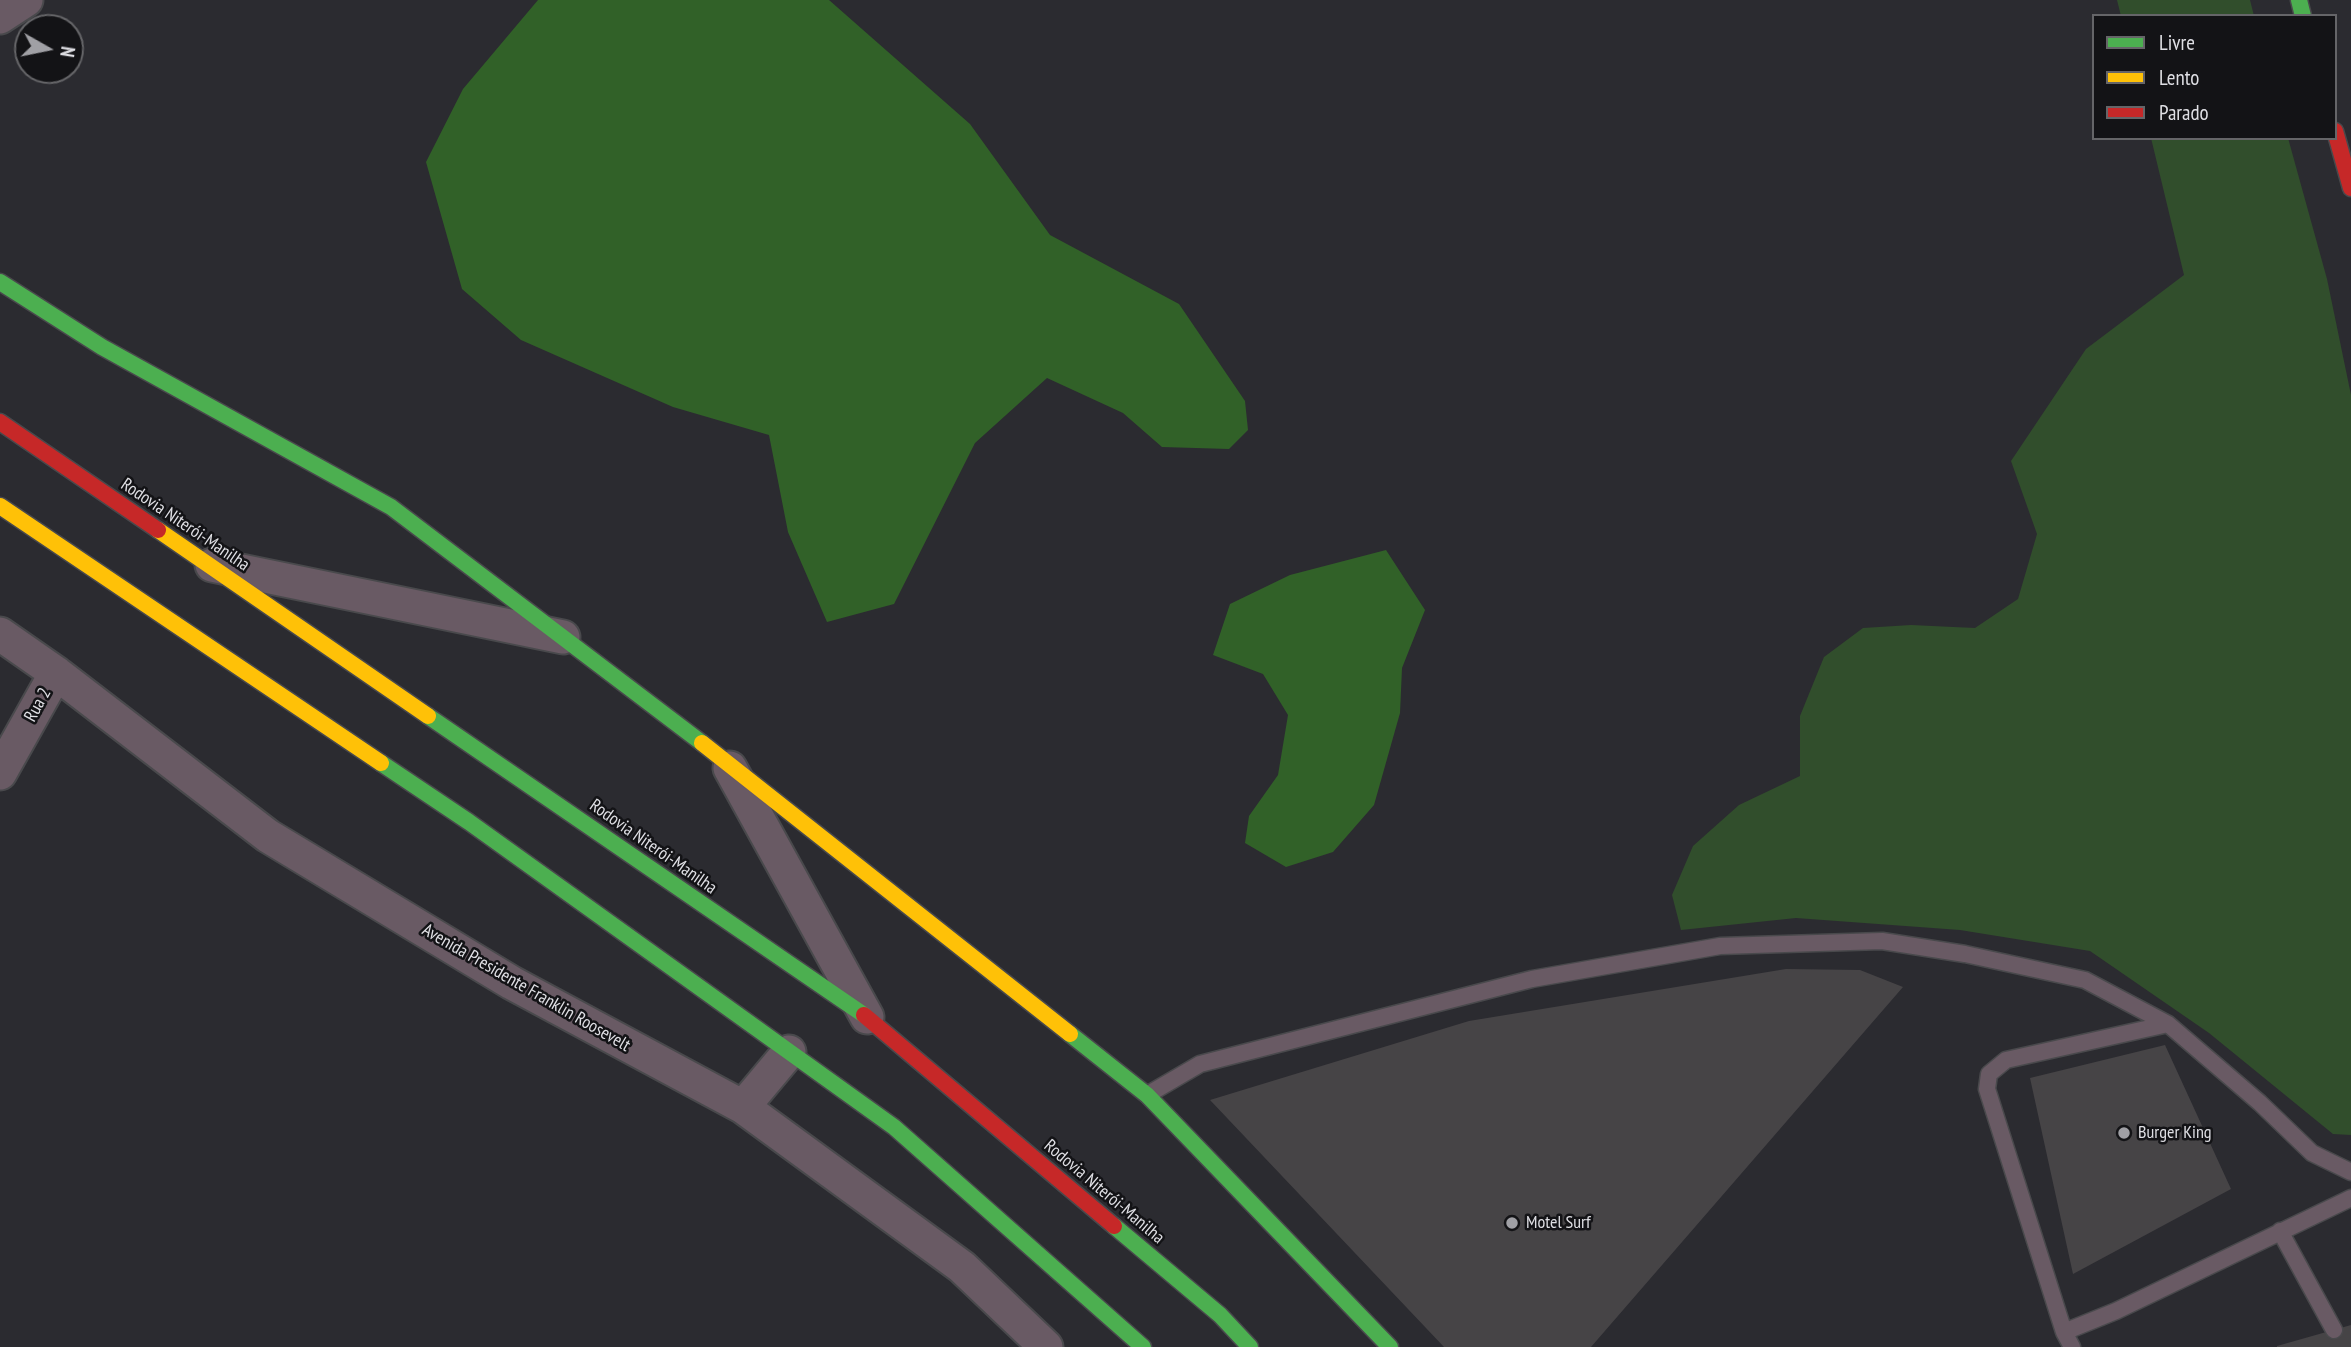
<!DOCTYPE html>
<meta charset="utf-8">
<style>
body{margin:0}
#map{position:relative;width:2351px;height:1347px;overflow:hidden;background:#2b2b30;font-family:"PT Sans Narrow",sans-serif}
canvas{display:block}
.legend{position:absolute;left:2092px;top:14px;width:245px;height:126px;box-sizing:border-box;background:#131316;border:2px solid #656568;margin:0;padding:9px 12px;list-style:none;font-size:21px;color:#dfdfe4}
.legend li{display:flex;align-items:center;gap:14px;height:35px}
.legend b{width:35px;border:2px solid #656568}
.north{position:absolute;left:14px;top:14px;width:70px;height:70px;box-sizing:border-box;background:#131316;border:2px solid #656568;border-radius:50%;rotate:99deg;font-size:19px;font-weight:700;line-height:28px;text-align:center;color:#dfdfe4}
.north::after{content:'';display:block;margin:auto;width:24px;height:32px;background:#a0a0a5;clip-path:polygon(50% 0,100% 100%,50% 72%,0 100%)}
</style>
<div id="map">
<canvas width="2351" height="1347"></canvas>
<ul class="legend">
<li><b style="height:9px;background:#4caf50"></b>Livre</li>
<li><b style="height:9px;background:#ffc107"></b>Lento</li>
<li><b style="height:9px;background:#c62828"></b>Parado</li>
</ul>
<div class="north">N</div>
</div>
<script>
const ctx = document.querySelector('canvas').getContext('2d');
ctx.lineJoin = 'round';
function fill(path, color) { ctx.fillStyle = color; ctx.fill(path, 'evenodd'); }
function stroke(path, color, width, dash) { ctx.strokeStyle = color; ctx.lineWidth = width; ctx.lineCap = dash ? 'butt' : 'round'; ctx.setLineDash(dash || []); ctx.stroke(path); }
function drawText(font, color, halo, rows, align = 'center') {
  ctx.font = font + ' "PT Sans Narrow",sans-serif'; ctx.lineWidth = 5; ctx.setLineDash([]); ctx.textBaseline = 'middle'; ctx.strokeStyle = halo; ctx.fillStyle = color; for (const [text, x, y, turn = 0] of rows) {
    ctx.save(); ctx.translate(x, y); ctx.rotate((+turn || 0) * Math.PI / 180); ctx.textAlign = isNaN(turn) ? turn : align; if (halo) ctx.strokeText(text, 0, 0); ctx.fillText(text, 0, 0); ctx.restore();
  }
}
fill(new Path2D(`
 M2117 0H2250L2254 16H2121Z
 M2151 138H2288L2327 279 2351 395V1135L2333 1134 2209 1033 2090 951 1960 930 1796 918 1681 930 1672 895 1693 846 1739 805 1800 776V716L1824 657 1863 628 1911 625 1975 628 2018 599 2037 534 2011 461 2086 349 2184 275Z`), '#314e2c');
fill(new Path2D(`
 M538 0H829L970 124 1050 235 1179 304 1245 401 1248 430 1229 449 1162 447 1123 413 1047 378 975 443 894 604 827 622 788 532 769 435 673 407 521 340 462 289 426 162 463 89Z
 M1386 550 1425 610 1402 668 1400 713 1374 805 1333 852 1286 867 1245 843 1249 816 1278 775 1288 715 1263 674 1213 655 1230 604 1290 575Z`), '#316128');
fill(new Path2D(`
 M1786 969 1860 970 1903 987 1591 1347H1444L1210 1100 1469 1021Z
 M2165 1045 2231 1189 2073 1274 2030 1078Z
 M2351 1325V1347H2277V1346Z`), '#464446');
const lane = new Path2D(`
 M1147 1095 1200 1064 1532 979 1720 946 1882 941 1965 954 2085 980 2168 1024 2260 1103 2312 1153 2351 1172
 M2280 1231 2334 1330
 M2064 1332 1987 1089 1989 1074 2006 1060 2168 1024
 M2072 1347 2064 1332 2116 1311 2351 1198`);
const street = new Path2D(`
 M0 17 26 0
 M212 565 563 637
 M0 634 56 673 268 836 512 983 743 1107 962 1267 1046 1347
 M730 768 867 1017
 M0 773 56 673
 M743 1107 789 1052`);
const fast = new Path2D(`
 M2299 0 2303 16
 M0 282 102 347 391 507 702 743
 M428 716 864 1015
 M381 763 469 822 894 1127 1143 1347
 M1070 1034 1147 1095 1390 1347
 M1114 1226 1220 1315 1250 1347`);
const slow = new Path2D(`
 M0 506 381 763
 M158 530 428 716
 M702 743 1070 1034`);
const jam = new Path2D(`
 M2335 131 2351 188
 M0 422 158 530
 M864 1015 1114 1226`);
stroke(lane, '#49494c', 19);
stroke(street, '#49494c', 37);
stroke(fast, '#49494c', 19);
stroke(slow, '#49494c', 19);
stroke(jam, '#49494c', 19);
stroke(lane, '#695a64', 16);
stroke(street, '#695a64', 33);
stroke(fast, '#4caf50', 16);
stroke(slow, '#ffc107', 16);
stroke(jam, '#c62828', 16);
for (const [x, y, r, color] of [
 [2124,1133,7,"#a0a0a5"],
 [1512,1223,7,"#a0a0a5"]
]) { const dot = new Path2D(); dot.arc(x, y, r, 0, 2 * Math.PI); ctx.fillStyle = color; ctx.fill(dot); stroke(dot, '#131316', 2.5); }
drawText('18px', '#dfdfe4', '#131316', [
 ["Rodovia Niterói-Manilha",185,525,34],
 ["Rua 2",38,705,-61],
 ["Rodovia Niterói-Manilha",653,847,35],
 ["Avenida Presidente Franklin Roosevelt",526,988,30],
 ["Rodovia Niterói-Manilha",1104,1192,40]
]);
drawText('18px', '#dfdfe4', '#131316', [
 ["Burger King",2138,1133],
 ["Motel Surf",1526,1223]
], 'left');
</script>
